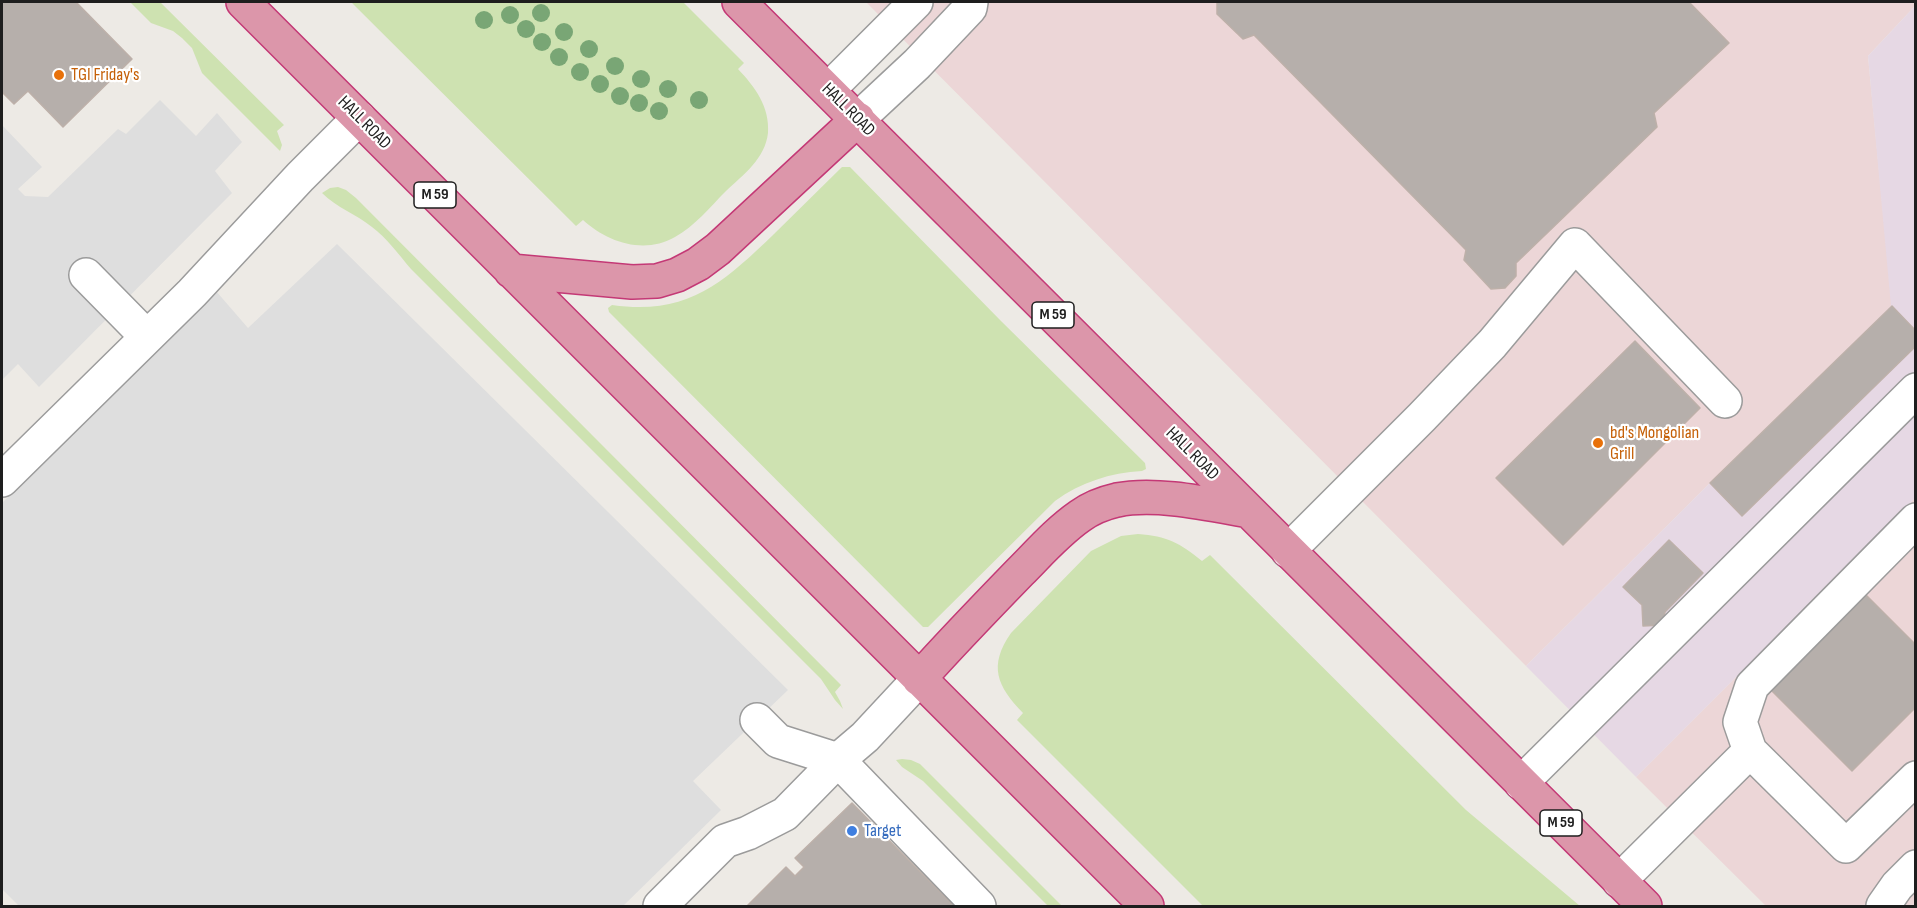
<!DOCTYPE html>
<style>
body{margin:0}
#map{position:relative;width:1917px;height:908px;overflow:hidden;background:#edeae5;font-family:"Sofia Sans Condensed",sans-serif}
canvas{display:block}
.frame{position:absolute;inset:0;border:3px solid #1e1e1e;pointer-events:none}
</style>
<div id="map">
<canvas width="1917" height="908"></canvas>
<div class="frame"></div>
</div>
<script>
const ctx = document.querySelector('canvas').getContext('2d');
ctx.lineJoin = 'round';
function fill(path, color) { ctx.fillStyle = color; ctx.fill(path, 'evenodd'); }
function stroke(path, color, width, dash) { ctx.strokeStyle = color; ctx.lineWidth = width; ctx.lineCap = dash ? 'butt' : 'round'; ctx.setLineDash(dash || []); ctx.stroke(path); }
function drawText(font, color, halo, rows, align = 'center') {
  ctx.font = font + ' "Sofia Sans Condensed",sans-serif'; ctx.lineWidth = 4.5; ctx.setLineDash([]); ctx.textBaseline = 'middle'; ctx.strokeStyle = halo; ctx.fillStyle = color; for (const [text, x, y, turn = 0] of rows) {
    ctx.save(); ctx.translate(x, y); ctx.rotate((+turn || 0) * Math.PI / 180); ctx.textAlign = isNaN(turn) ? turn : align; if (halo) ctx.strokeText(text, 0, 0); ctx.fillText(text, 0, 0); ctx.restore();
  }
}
fill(new Path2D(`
 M866 2H1915V6L1868 56 1892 306 1710 483 1526 666Z
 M1915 498V906H1766L1636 777Z`), '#ecd6d7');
fill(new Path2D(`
 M1915 6V498L1636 777 1526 666 1710 483 1891 306 1868 56Z`), '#e6d8e4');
fill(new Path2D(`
 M130 2H160L284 125 277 131 282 145 280 151 202 73 192 48 182 38 173 31 151 23Z
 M351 2H683L744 63 738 69C755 87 770 107 768 133 765 159 743 175 726 191 710 207 695 226 675 237 644 255 607 242 583 220L576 226Z
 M842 167H850L1001 321 1145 463 1146 469 1142 471C1110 473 1081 482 1055 501L928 627H923L609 312 608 308 612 305C687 316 723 283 773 235 796 212 819 190 842 167Z
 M338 187 346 190 356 198 841 685 835 692 840 701 843 709 835 700 821 679 411 269C399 255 387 238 372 227 356 214 337 208 322 193L330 188Z
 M1138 534C1167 536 1180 543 1202 561L1210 555 1466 810 1580 906H1203L1017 720 1023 713C997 686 988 666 1011 633L1091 551 1121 536Z
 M902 759 911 760 920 764 1062 906H1048L923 781 902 767 896 760Z`), '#cee2b1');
fill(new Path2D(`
 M160 100 196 136 217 113 242 142 215 171 232 193 39 387 18 364 2 380V125L42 167 18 189 25 196 48 197 118 129 126 134Z
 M337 244 788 690 693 781 721 810 623 906H19L2 889V503L216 291 248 328Z`), '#dedede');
const building = new Path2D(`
 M2 2H76L132 59 63 127 28 91 14 104 2 92Z
 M1217 2H1689L1729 43 1654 113 1657 127 1516 263V276L1505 288 1491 289 1464 260 1466 250 1254 35 1243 39 1217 14Z
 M1892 306 1916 331V346L1742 516 1710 483Z
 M1635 341 1700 408 1563 545 1496 478Z
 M1669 540 1703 573 1665 612 1663 625 1643 626 1642 605 1623 587Z
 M1863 592 1916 645V707L1852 771 1768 687Z
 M852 803 954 906H747L786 867 795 876 804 867 795 858Z`);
fill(building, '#b6afab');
stroke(building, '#bdb0a9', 1.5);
const minor = new Path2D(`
 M828 90 916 2
 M858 119 917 64 970 8 971 2
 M86 275 147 337
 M2 480 192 293 300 177 359 118
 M1916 520 1752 686 1740 722 1750 751 1846 846 1916 778
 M1288 551 1422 417 1492 344 1575 245 1725 401
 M757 720 778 741 838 760 979 906
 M1521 783 1916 390
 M1619 881 1750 751
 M660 906 725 841 748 833 785 814 838 760 865 737 919 679
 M1883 906 1897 886 1916 867`);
const highway = new Path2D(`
 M243 2 1147 906
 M739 2 1645 906
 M511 271 632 282 657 281 677 275 698 264 718 249 858 119
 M919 679C952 642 986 607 1020 572 1039 553 1057 532 1080 516 1091 508 1104 503 1117 500 1156 492 1209 504 1249 511`);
stroke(minor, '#9b9b9b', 36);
stroke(highway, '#c43976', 36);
stroke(minor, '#fff', 33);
stroke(highway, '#dc96aa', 33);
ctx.fillStyle = '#79a675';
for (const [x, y] of [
 [541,13],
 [510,15],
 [484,20],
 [526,29],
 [564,32],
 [542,42],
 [589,49],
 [559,57],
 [615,66],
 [580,72],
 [641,79],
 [600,84],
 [668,89],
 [620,96],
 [699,100],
 [639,103],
 [659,111]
]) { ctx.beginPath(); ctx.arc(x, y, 9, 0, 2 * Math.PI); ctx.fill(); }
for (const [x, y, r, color] of [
 [59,75,6,"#e8710a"],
 [1598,443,6,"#e8710a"],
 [852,831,6,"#3f7fe0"]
]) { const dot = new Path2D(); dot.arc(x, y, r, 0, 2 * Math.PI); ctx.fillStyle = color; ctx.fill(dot); stroke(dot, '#fff', 2); }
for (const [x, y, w] of [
 [435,195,42],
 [1053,315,42],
 [1561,823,42]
]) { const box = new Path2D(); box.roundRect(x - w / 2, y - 13, w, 26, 4.5); ctx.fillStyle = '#fff'; ctx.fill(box); stroke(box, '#1e1e1e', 1.5); }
drawText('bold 16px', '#1e1e1e', null, [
 ["M 59",435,195],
 ["M 59",1053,315],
 ["M 59",1561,823]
]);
drawText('18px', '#c56008', '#fff', [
 ["TGI Friday's",71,75],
 ["bd's Mongolian",1610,433],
 ["Grill",1610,454]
], 'left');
drawText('18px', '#1e1e1e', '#fff', [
 ["HALL ROAD",848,110,45],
 ["HALL ROAD",364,123,45],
 ["HALL ROAD",1192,454,45]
]);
drawText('18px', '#366cbe', '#fff', [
 ["Target",864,831]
], 'left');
</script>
